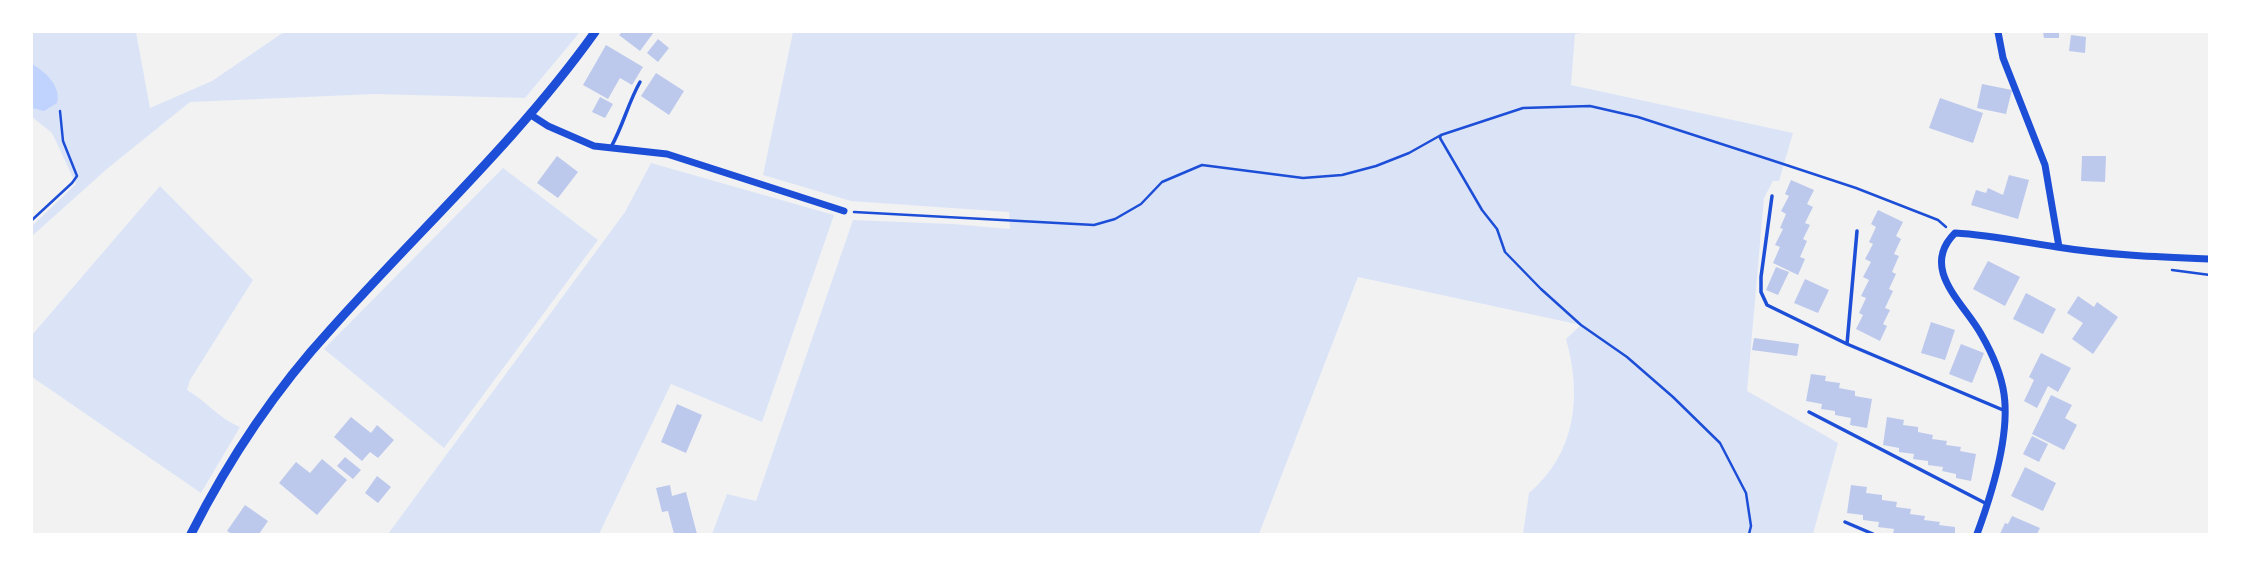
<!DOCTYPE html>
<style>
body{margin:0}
#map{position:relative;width:2241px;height:566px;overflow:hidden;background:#f2f2f2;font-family:Quicksand,sans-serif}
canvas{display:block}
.frame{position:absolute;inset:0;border:33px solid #fff;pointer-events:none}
</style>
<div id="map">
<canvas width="2241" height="566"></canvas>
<div class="frame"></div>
</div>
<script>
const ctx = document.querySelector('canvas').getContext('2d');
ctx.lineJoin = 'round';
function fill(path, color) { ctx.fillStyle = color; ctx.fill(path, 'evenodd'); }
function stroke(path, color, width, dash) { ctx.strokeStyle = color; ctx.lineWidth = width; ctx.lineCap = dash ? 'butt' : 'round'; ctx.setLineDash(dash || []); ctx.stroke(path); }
fill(new Path2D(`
 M32 32H136L150 108 212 81 284 32H580L525 98 375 94 190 102 108 168 32 236V226L76 184 52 133 32 117Z
 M793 32H1588L1575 34 1571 85 1793 133 1779 181H1773L1764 198 1747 391 1838 443 1813 534H1523L1529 493C1576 453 1582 396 1566 339L1581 325 1358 277 1259 534H712L727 494 756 501 853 220 953 224 1010 229 1009 212 851 201 763 175Z
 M651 163 834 215 762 422 671 384 599 534H388L625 212Z
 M503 168 598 240 444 448 324 349Z
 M160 186 253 280 190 380 187 390C206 401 220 419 240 427L201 493 32 377V335Z`), '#dbe4f7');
fill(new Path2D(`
 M32 64C45 72 61 85 57 103L44 111 32 108Z`), '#bfd3fe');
fill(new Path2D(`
 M622 32H654L640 51 619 35Z
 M2043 32H2059V38H2044Z
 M2071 35 2086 37 2085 53 2069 51Z
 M658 39 669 48 658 62 647 53Z
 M606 45 643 67 632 85 620 78 608 99 583 85Z
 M656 73 684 91 669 115 641 96Z
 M1982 84 2012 90 2006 114 1977 108Z
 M600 97 613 104 605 118 592 112Z
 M1940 98 1983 113 1973 143 1929 128Z
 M557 156 578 172 558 198 537 183Z
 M2082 156H2106L2105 182 2081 181Z
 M2009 175 2029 180 2018 219 1971 205 1976 190 1986 193 1988 188 2003 195Z
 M1791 180 1814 190 1807 204 1813 207 1805 223 1810 225 1803 239 1807 241 1800 257 1805 259 1798 275 1773 263 1780 247 1775 245 1783 229 1780 228 1786 214 1781 211 1789 196 1785 194Z
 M1878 210 1903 222 1896 236 1901 239 1894 254 1899 256 1892 272 1896 274 1889 289 1893 291 1885 308 1890 310 1883 324 1887 326 1880 341 1856 329 1863 315 1859 313 1866 298 1861 296 1869 280 1863 277 1871 262 1865 259 1873 244 1869 242 1876 227 1871 224Z
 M1988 261 2020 277 2005 306 1973 289Z
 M1776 267 1789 272 1778 295 1766 290Z
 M1805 279 1829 290 1818 313 1794 303Z
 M2026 293 2056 309 2043 334 2013 319Z
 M2078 296 2094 307 2097 302 2118 317 2093 354 2072 339 2083 323 2067 313Z
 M1931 322 1955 330 1945 360 1921 353Z
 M1754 338 1799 344 1797 356 1752 350Z
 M1961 344 1984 353 1972 383 1949 374Z
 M2041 353 2071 368 2058 392 2048 386 2037 408 2024 401 2034 380 2029 377Z
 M1811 374 1826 376 1825 381 1840 383 1839 388 1855 391V396L1872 399 1867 428 1850 425 1851 418 1835 415V411L1821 409 1822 404 1806 401Z
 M2051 395 2072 405 2065 418 2077 425 2064 450 2032 434Z
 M677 404 702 415 686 453 661 442Z
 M351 417 371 433 377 425 394 440 378 458 370 452 362 461 334 437Z
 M1887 417 1904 420 1903 425 1918 427V432L1933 435 1932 439 1947 441 1946 445 1961 447 1960 451 1976 454 1971 481 1956 478V474L1942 471 1943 467 1928 465V461L1913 459 1914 454 1899 452V448L1883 445Z
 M2032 436 2048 444 2039 462 2023 454Z
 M345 457 361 470 353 479 337 466Z
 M322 459 347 480 317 515 279 483 296 462 310 473Z
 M2025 467 2056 483 2043 511 2011 496Z
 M377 476 391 487 378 503 365 493Z
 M670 485 672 496 686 492 697 534H674L668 511 662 512 656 488Z
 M1851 485 1867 487 1866 493 1882 495V500L1897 502 1896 507 1911 509 1910 514 1925 516 1924 520 1940 522 1939 525 1955 527V534H1893L1894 529 1878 527 1879 522 1863 520V515L1847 513Z
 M245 505 268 521 259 534H232L227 531Z
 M2012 516 2040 528 2037 534H2000L2005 523 2008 524Z`), '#bdc9ec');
stroke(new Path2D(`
 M1441 135 1440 138 1482 210 1497 229 1505 252 1541 289 1581 325 1627 357 1673 397 1720 443 1746 493 1751 526 1749 534
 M854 212 1094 225 1115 219 1141 204 1162 182 1202 165 1303 178 1342 175 1376 166 1409 153 1441 135 1523 108 1590 106 1638 117 1771 160 1856 188 1938 220 1946 227
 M32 220 72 183 77 176 63 141 60 111
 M2172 270 2210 275`), '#1d4ed8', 2.5);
stroke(new Path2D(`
 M611 147C623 126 628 103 640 82
 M1772 196 1761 277V292L1767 305 1847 344 2003 410
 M1847 344 1857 231
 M1809 412 1987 504
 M1845 522 1873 534`), '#1d4ed8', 3.5);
stroke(new Path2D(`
 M1998 32 2003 58 2045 165 2059 247
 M531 115 548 126 594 146 667 154 844 211
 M1977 534C1991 496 2010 435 2004 394 2001 373 1992 353 1981 334 1964 303 1919 269 1955 233 1990 235 2023 242 2057 247 2107 255 2159 257 2210 259`), '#1d4ed8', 7);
stroke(new Path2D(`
 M191 534C228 461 275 390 331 329 419 230 518 140 595 32`), '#1d4ed8', 9);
</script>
